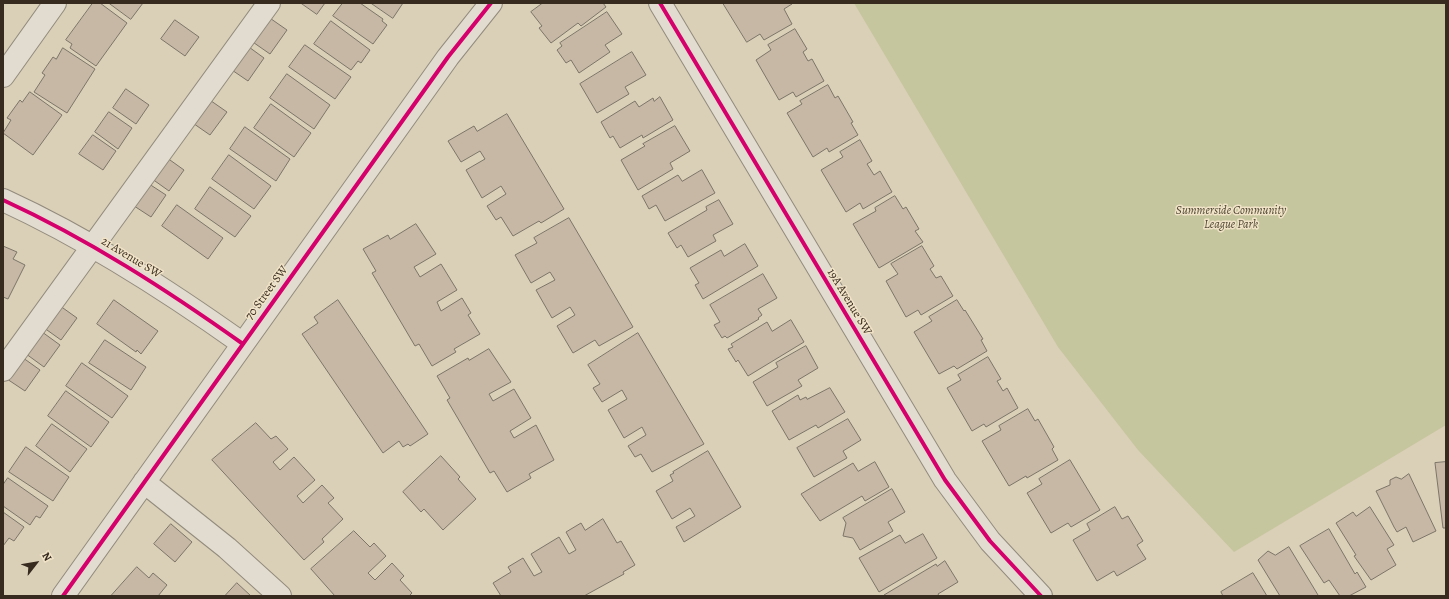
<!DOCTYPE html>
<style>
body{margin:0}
#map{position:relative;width:1449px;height:599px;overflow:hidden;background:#dacfb7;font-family:Alegreya,serif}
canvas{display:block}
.frame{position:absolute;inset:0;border:4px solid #372a1f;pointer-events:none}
.north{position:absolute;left:16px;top:543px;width:40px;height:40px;-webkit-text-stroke:3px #f0e3c7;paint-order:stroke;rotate:59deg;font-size:11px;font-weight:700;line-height:16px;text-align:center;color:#372a1f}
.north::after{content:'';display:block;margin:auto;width:14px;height:18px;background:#372a1f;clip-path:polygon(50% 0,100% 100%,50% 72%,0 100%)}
</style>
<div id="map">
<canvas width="1449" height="599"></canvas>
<div class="frame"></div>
<div class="north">N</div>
</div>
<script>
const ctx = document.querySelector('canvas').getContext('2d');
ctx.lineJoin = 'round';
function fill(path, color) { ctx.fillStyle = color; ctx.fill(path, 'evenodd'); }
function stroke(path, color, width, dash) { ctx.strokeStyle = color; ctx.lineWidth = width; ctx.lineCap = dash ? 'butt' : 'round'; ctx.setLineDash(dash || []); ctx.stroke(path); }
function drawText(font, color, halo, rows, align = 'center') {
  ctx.font = font + ' Alegreya,serif'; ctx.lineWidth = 3; ctx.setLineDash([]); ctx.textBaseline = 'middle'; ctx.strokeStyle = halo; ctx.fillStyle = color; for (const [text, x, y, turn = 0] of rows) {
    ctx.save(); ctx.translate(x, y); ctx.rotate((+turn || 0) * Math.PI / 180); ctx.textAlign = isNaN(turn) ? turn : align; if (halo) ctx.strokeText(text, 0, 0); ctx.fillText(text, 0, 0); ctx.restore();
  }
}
fill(new Path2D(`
 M854 3H1446V425L1234 552 1138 450 1058 347Z`), '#c5c59e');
const building = new Path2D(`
 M93 3H100L127 23 96 66 70 48 72 44 66 40Z
 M109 3H143L131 19Z
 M301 3H325L317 14Z
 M343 3H360L383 19 382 21 387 25 373 44 333 16Z
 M371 3H403L393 18Z
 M543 3H603L606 7 581 26 578 23 551 43 539 28 542 26 531 12Z
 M723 3H791L792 4 784 9 792 24 764 40 760 34 747 42Z
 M607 12 622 34 605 45 610 52 579 73 571 60 566 63 557 50 562 46 560 43Z
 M264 14 287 30 270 54 247 38Z
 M175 20 199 37 185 56 161 39Z
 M331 21 370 50 361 63 358 61 351 70 314 44Z
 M795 29 807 49 803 52 808 61 812 59 824 81 796 97 793 92 779 100 756 60 771 50 768 45Z
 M242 42 264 58 248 81 226 66Z
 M305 45 351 77 335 99 289 67Z
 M63 48 95 69 67 113 34 92 45 75 42 73 53 57 56 59Z
 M632 52 646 75 625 87 629 94 597 113 580 84Z
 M287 74 330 105 314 129 270 98Z
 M828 85 835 98 838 96 853 122 851 123 858 135 829 152 827 148 813 157 787 113 802 104 800 101Z
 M126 89 149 105 136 124 113 108Z
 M30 92 62 115 33 155 3 133 11 120 7 118 20 100 22 102Z
 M204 96 227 112 210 135 187 119Z
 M660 97 673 120 643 138 642 135 620 148 613 136 610 138 601 122 635 101 639 107 653 98 654 101Z
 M271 104 311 133 294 157 254 128Z
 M109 112 132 128 118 149 95 132Z
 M507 114 564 209 541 223 539 221 513 236 501 217 496 220 487 206 506 194 501 186 482 198 466 170 485 159 480 151 461 162 448 141 474 126 477 131Z
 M675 126 690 151 670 163 673 169 638 190 621 160 645 146 643 144Z
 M245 127 290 159 276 181 230 149Z
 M93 135 116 151 103 170 79 154Z
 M860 140 872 161 867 164 874 175 880 171 892 192 863 209 860 203 846 212 821 170 843 157 840 152Z
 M163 155 184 170 169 191 148 176Z
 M229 155 271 186 254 209 212 179Z
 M702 170 715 193 665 221 656 205 649 209 642 196 678 175 682 181Z
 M143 180 166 195 151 217 128 202Z
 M210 187 251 216 235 237 195 209Z
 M895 196 903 209 906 207 919 229 915 231 923 242 879 268 853 224 876 211 875 208Z
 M719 200 733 224 713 235 716 241 688 257 681 245 677 248 668 233 707 210 706 207Z
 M177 205 223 238 208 259 162 226Z
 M569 218 633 327 599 346 595 340 573 353 557 326 575 315 570 307 552 318 536 290 555 280 550 272 531 283 515 255 537 243 534 238Z
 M416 224 436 254 414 267 420 277 441 264 457 290 437 302 441 311 462 298 471 313 468 315 480 334 454 349 456 352 432 366 419 344 415 346 372 273 376 271 363 249 388 235 390 239Z
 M745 244 758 266 703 299 695 285 699 283 690 268 721 250 724 256Z
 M3 246 17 252 13 259 25 265 8 299 3 297Z
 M922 246 934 266 930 269 936 278 941 276 953 296 921 315 918 310 906 317 886 281 898 274 891 264Z
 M763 274 777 298 758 309 762 315 758 318 759 319 727 338 725 336 722 338 714 325 720 322 710 305Z
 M114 300 158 331 141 354 137 350 136 352 97 324Z
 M338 300 428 434 410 446 408 444 403 447 399 441 383 453 302 334 318 323 314 317 318 314Z
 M957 300 964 311 965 310 983 339 981 340 987 351 957 369 954 366 939 374 914 332 932 321 929 317Z
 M56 303 77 318 61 340 40 325Z
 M791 320 804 342 748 376 738 360 736 362 728 349 733 347 731 344 767 322 772 331Z
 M38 329 60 345 44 367 22 351Z
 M638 333 704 444 652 472 641 454 635 457 628 446 646 435 642 427 624 438 608 410 627 399 622 390 602 402 593 388 600 384 588 365Z
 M105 340 146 367 131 390 89 363Z
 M806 346 818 368 798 380 802 386 767 406 753 382 778 367 776 363Z
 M489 349 511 382 489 394 493 401 514 389 531 418 510 431 514 438 536 425 554 460 529 474 531 478 507 492 494 471 490 473 447 400 450 398 437 376 468 358 469 360Z
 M19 355 40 370 25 391 4 377Z
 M988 357 1001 379 997 381 1003 391 1007 388 1018 408 986 427 984 424 972 431 947 388 961 380 958 375Z
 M82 363 128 396 112 418 66 386Z
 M830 388 845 412 818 428 816 425 789 440 772 411 798 395 800 400 806 397 807 399Z
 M66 391 109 422 91 447 48 416Z
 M1028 409 1035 421 1038 419 1054 447 1052 449 1058 460 1027 478 1026 476 1009 486 982 441 1001 430 999 426Z
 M848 419 861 440 843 451 847 458 814 477 797 448Z
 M256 423 271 439 276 436 288 449 273 462 280 470 294 457 315 480 297 496 303 503 322 485 334 498 328 503 343 519 322 539 324 542 304 560 212 460Z
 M52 424 87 449 70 472 36 446Z
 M26 447 69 477 53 501 9 472Z
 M708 451 741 507 684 542 676 527 695 516 690 508 672 519 656 491 673 481 670 475 674 473 673 472Z
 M441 456 460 477 458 479 476 499 443 530 424 509 421 512 403 492Z
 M1070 460 1100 510 1071 527 1068 523 1051 533 1027 493 1042 484 1039 479Z
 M875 462 889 487 865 501 862 496 820 521 801 494 853 463 858 471Z
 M1446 462V528H1443L1435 463Z
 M1409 474 1436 531 1413 542 1406 527 1397 532 1394 527 1376 491 1390 485V480L1396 477 1401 479Z
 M8 478 48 506 40 518 36 516 30 525 3 506V485Z
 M892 489 905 512 888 522 893 531 860 550 853 538 843 536 846 523 843 518Z
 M1115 507 1122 519 1128 516 1143 541 1137 545 1146 559 1117 576 1114 571 1097 581 1073 540 1090 530 1087 524Z
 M1370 507 1394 545 1387 549 1396 565 1371 580 1354 556 1356 555 1336 523 1353 512 1356 516Z
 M3 512 24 527 14 541 9 538 3 546Z
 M603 519 617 543 621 541 635 565 623 572 624 574 584 596H501L493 583 511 572 508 567 523 558 534 576 542 572 531 554 559 537 569 554 576 550 566 532 581 523 585 530Z
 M171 524 192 542 175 562 154 544Z
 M1329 529 1355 574 1357 572 1366 587 1349 596H1340L1329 580 1324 583 1300 546Z
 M354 531 370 547 374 543 386 556 368 573 375 580 392 563 404 576 400 580 412 593 409 596H335L311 569Z
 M923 534 937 558 879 592 859 558 900 535 905 543Z
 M1289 547 1318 595 1317 596H1280L1258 560 1268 551 1275 555Z
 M945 561 958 582 938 594 939 596H885L884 595 936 564 937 566Z
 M137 567 149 578 153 573 167 585 158 596H111Z
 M1253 573 1267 596H1223L1221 592Z
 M237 583 251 596H225Z`);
fill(building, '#c6b8a5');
stroke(building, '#7c7568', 1);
const minor = new Path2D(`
 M660 3 945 480 990 541 1041 596
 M3 76 55 3
 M3 200C88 239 167 290 243 344
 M3 370 269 3
 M144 482 227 548 280 596
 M63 596 448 57 491 3`);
stroke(minor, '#928b7d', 24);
stroke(minor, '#e2dcd0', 22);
stroke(new Path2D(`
 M660 3 945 480 990 541 1041 596
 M3 200C88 239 167 290 243 344
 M63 596 448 57 491 3`), '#d6006c', 4);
drawText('italic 12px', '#504734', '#f0e3c7', [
 ["Summerside Community",1231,211],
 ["League Park",1231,225]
]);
drawText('12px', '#372a1f', '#f0e3c7', [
 ["21 Avenue SW",131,258,31],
 ["70 Street SW",267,293,-54],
 ["19A Avenue SW",849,302,59]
]);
</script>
